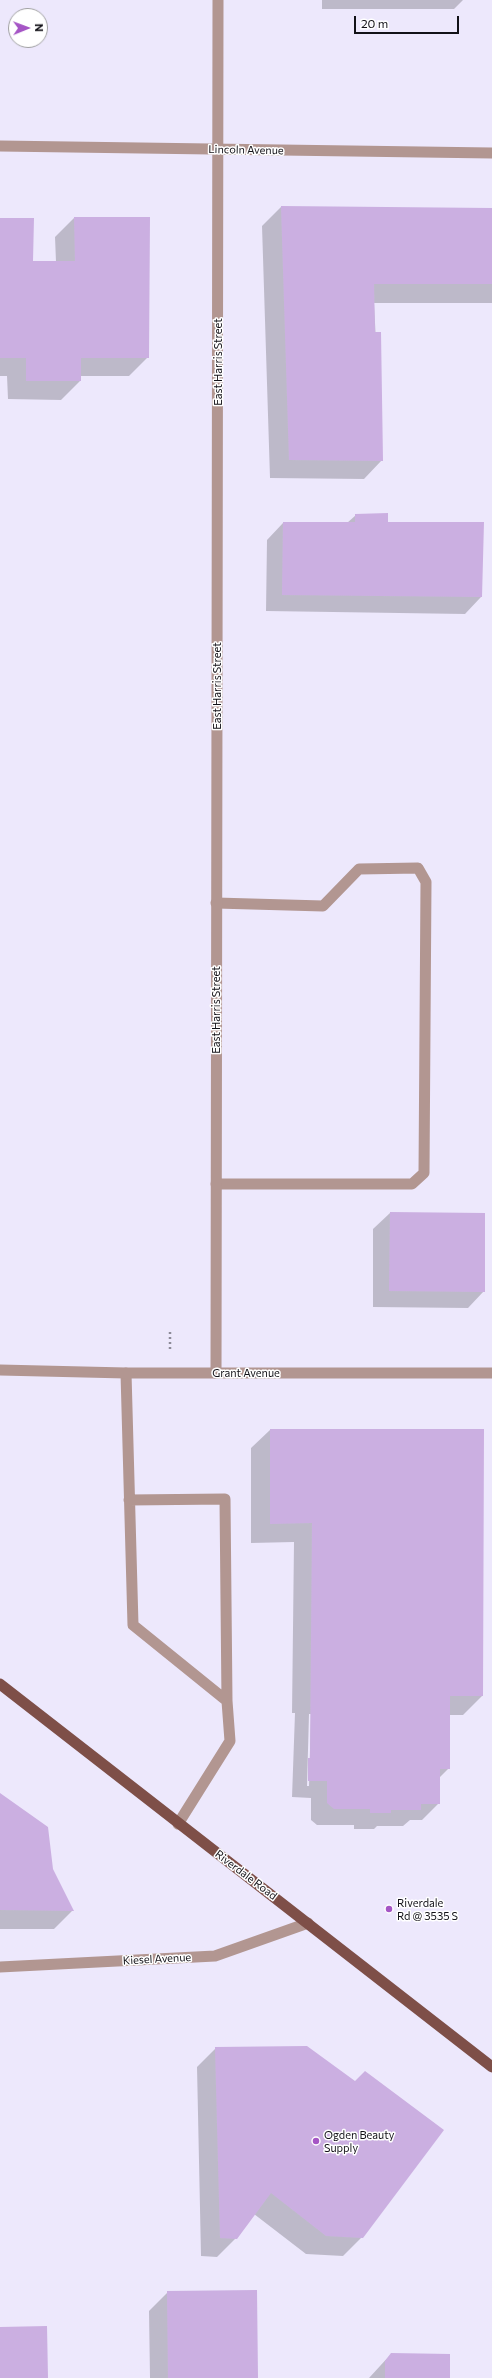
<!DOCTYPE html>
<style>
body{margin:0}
#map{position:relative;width:492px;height:2378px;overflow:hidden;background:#ede8fc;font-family:Commissioner,sans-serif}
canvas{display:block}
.north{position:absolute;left:8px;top:8px;width:40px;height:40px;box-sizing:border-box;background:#fff;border:1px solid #a0a0a2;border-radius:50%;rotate:89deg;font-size:11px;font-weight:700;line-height:16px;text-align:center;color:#121117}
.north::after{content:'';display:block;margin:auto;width:14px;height:18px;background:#a555c5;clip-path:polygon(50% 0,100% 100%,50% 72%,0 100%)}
.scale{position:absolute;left:354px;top:16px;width:105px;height:18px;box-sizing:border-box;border:2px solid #121117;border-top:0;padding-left:5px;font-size:12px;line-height:14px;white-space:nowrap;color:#121117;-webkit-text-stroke:3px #fff;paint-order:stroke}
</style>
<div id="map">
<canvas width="492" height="2378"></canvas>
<div class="north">N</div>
<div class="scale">20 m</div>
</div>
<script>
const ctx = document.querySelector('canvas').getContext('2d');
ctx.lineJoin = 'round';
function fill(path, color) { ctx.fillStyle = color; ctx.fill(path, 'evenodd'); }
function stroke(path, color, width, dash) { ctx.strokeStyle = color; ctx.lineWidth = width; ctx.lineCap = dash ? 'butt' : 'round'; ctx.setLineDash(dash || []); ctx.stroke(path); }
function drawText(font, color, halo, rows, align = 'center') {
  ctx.font = font + ' Commissioner,sans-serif'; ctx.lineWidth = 3; ctx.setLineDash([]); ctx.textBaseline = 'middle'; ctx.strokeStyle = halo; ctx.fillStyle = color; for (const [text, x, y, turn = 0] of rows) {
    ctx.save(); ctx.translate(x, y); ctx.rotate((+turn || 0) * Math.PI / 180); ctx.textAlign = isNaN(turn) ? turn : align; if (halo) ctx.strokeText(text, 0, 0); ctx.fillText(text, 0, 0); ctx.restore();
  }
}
fill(new Path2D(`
 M322 0H463L454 9H322Z
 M281 207 492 209V303H374L382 460 364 479 270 478 262 226Z
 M74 218 148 357 129 376H80V381L61 400 8 399 7 376H0V219L32 262H56L55 237Z
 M356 515 387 523H483L481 597 465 614 266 611 267 540 283 523H347Z
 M390 1213 484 1214V1291L468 1308 373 1307V1229Z
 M270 1430 482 1696 463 1715H449V1768L439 1778V1803L422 1820H410L403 1826H377L374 1829H354V1825H317L311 1820V1798L292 1797 295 1713H292L294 1542 251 1543V1448ZM309 1714H311L309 1786H307Z
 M0 1795 52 1869 72 1911 54 1929H0Z
 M216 2048 362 2237 343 2256 306 2254 254 2214 236 2238 217 2257 201 2256 197 2067Z
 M168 2292 257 2378H150L149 2311Z
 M391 2354 449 2378H369Z`), '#0003');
fill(new Path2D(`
 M281 206 492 208V284H374L375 332H381L383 461 289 460Z
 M74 217H150L149 358H81V381H26V358H0V218H34L33 261H75Z
 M388 513V522H484L482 597 282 595 283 522H355V514Z
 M390 1212 485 1213V1292L389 1291Z
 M270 1429H484L483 1696H450V1769H440V1804H421V1810H391V1813H370V1809H334L327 1803V1781H308V1758H310L312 1523 270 1524Z
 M0 1793 48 1827 53 1869 74 1911 0 1910Z
 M307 2046 355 2081 365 2071 444 2130 363 2238 326 2236 271 2193 237 2239 220 2238 215 2047Z
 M257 2290 258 2378H168L167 2291Z
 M47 2326 48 2378H0V2327Z
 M391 2353 450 2354V2378H385V2361Z`), '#cbafe1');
stroke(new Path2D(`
 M170 1349V1330`), '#8d8a98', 2.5, [2, 3]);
stroke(new Path2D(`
 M216 1184H412L424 1173 426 882 418 868 359 869 323 906 216 903
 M126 1373C128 1457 130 1541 133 1625L227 1701 225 1499 129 1500
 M178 1824 230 1741 227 1701`), '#b29691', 11);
stroke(new Path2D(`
 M216 1373 218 0
 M0 1967 215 1956 308 1923`), '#b29691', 11);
stroke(new Path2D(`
 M0 146 492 153
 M0 1370 126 1373H492`), '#b29691', 11);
stroke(new Path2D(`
 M0 1684 492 2067`), '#7e4f48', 11);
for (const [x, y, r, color] of [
 [389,1909,4,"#a555c5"],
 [316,2141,4,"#a555c5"]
]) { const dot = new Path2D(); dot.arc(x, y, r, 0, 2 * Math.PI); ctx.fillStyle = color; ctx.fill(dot); stroke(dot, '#fff', 1.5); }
drawText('11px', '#121117', '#fff', [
 ["Lincoln Avenue",246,150,1],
 ["East Harris Street",218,362,-90],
 ["East Harris Street",217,686,-90],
 ["East Harris Street",216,1010,-90],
 ["Grant Avenue",246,1373],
 ["Riverdale Road",246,1875,37],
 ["Kiesel Avenue",157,1959,-3]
]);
drawText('11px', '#121117', '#fff', [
 ["Riverdale",397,1903],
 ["Rd @ 3535 S",397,1916],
 ["Ogden Beauty",324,2135],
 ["Supply",324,2148]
], 'left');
</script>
